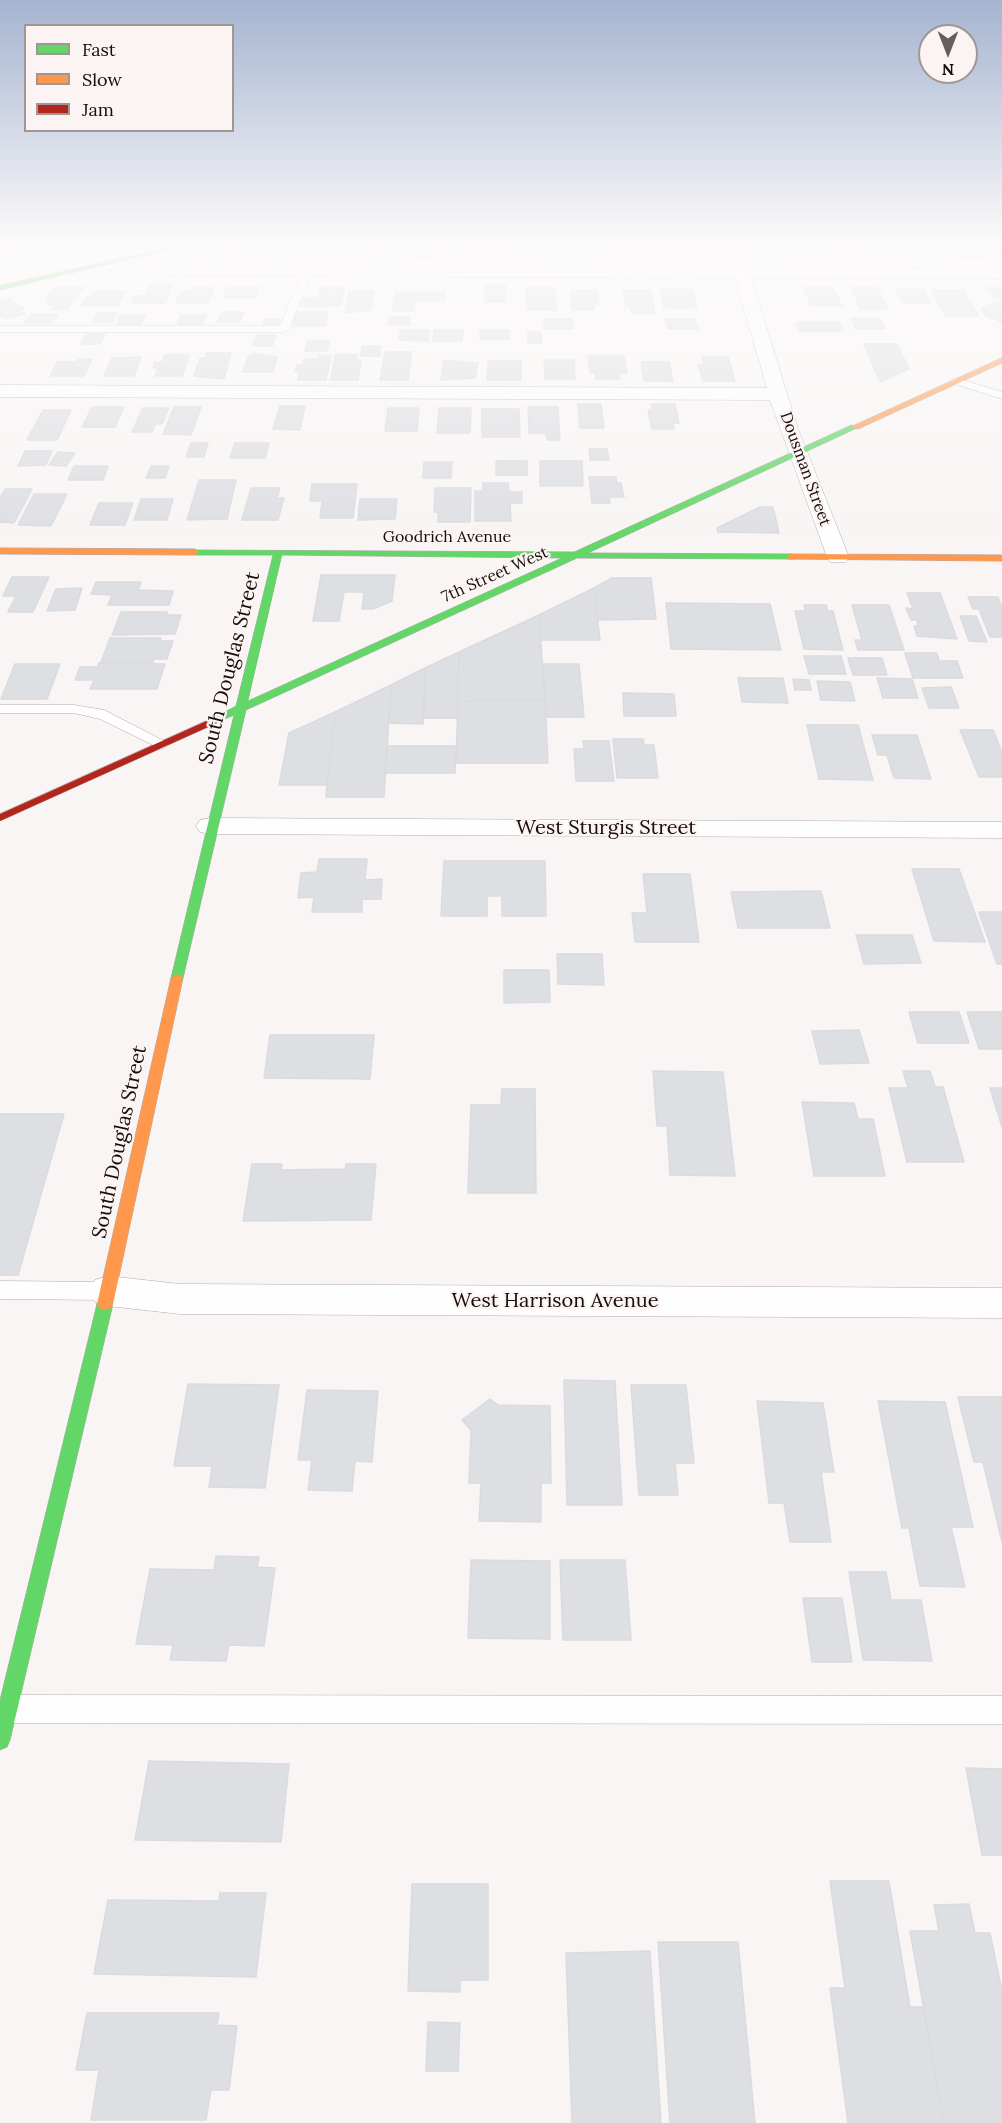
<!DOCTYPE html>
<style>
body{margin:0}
#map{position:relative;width:1002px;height:2123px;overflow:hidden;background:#f9f5f5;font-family:Lora,serif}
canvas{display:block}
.legend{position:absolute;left:24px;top:24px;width:210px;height:108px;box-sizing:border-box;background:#fbf4f3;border:2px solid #9f9795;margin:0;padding:8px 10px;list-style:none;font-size:18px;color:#160c09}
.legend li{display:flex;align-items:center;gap:12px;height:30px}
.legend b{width:30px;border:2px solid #9f9795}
.north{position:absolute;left:918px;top:24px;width:60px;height:60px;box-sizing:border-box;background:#fbf4f3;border:2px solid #9f9795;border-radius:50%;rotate:180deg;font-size:16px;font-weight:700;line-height:24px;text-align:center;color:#160c09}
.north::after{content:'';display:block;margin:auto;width:21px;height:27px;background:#655e5c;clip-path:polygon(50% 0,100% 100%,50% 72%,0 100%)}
</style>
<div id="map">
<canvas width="1002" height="2123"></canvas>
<ul class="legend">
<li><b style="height:8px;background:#63d668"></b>Fast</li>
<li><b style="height:8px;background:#ff974d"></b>Slow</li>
<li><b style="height:8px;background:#b3261e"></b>Jam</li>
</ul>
<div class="north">N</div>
</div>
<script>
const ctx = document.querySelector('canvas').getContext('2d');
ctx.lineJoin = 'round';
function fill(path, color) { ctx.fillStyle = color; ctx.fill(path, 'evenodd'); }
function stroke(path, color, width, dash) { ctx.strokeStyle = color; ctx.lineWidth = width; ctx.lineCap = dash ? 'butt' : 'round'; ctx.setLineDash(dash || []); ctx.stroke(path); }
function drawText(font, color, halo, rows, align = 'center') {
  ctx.font = font + ' Lora,serif'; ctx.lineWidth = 4.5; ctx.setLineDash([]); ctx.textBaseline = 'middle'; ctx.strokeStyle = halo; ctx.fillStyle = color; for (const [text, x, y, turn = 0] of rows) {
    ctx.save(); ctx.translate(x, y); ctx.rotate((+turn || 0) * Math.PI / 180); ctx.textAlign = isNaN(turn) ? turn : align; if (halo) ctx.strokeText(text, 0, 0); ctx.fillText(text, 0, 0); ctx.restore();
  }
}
fill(new Path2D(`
 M607 242H715L720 262 609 261Z`), '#fae6e2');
const building = new Path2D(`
 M351 242H376L373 257H347Z
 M381 242H398L396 256H378Z
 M439 242 437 259H413L415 243Z
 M454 242H480V254H459L460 245H454Z
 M484 242H503L502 254H484Z
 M536 242H599L600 251 564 248V257H536Z
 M784 242H810L811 245H786Z
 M829 242H855L862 255 840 254 838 250H833Z
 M876 242H898L901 248H880Z
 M911 242 936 244 943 256H919Z
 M951 242H977L987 259H960Z
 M984 242H1002V260L996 254H1000L998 250H990Z
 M279 248 276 257 225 256 228 249 234 248Z
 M150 284H173L165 303H131L134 296H145Z
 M485 285H505L506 302H485Z
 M54 287H84L67 309H52L55 305H48L51 300H46Z
 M192 287H214L208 303H176L181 291H190Z
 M227 287H259L255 298H223Z
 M321 287H345L341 306H300L303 298H318Z
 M526 287H554L557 310H527Z
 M803 287H833L842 306 811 305Z
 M850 287H877L888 309H861Z
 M985 287 1002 288V297H992Z
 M660 289H692L697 308H664Z
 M895 289H923L931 303H903Z
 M571 290H597L599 304H593L594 310H572Z
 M623 290H650L655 314H632L630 306H626Z
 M931 290H963L979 316H945Z
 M95 291H125L118 306H81L86 297H92Z
 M349 291H374L371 310 345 313Z
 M395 292H445L444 301H415L414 311H392Z
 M8 299 24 309 18 310 25 314 5 319 0 316V301Z
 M996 302 1002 304V322L986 316 981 309Z
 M222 312H244L240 322H217Z
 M296 312H328L325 326H293Z
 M97 313H117L113 322H93Z
 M32 314H58L51 323H25Z
 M120 315H146L141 324H116Z
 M181 315H207L203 324H177Z
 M389 317H410V325H388Z
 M851 318H880L885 329H856Z
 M265 319H280L278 325H263Z
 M544 319H572L573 329H544Z
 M665 319H695L698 329H668Z
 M796 322H839L843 331H799Z
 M400 330H429L428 341 399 340Z
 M434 330H463L462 341H433Z
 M480 330H509V339H480Z
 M528 332H541L542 343H528Z
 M86 334H105L100 344H81Z
 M256 335H276L272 346H253Z
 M308 341H329L327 351H305Z
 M864 344H897L909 369 880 382Z
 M362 346H381L380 356H361Z
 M385 352H412L408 380H380Z
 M207 353H231L224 379 194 376 200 358H206Z
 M253 354 277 357 273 372H243L248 357Z
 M165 355H189L182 376H155L158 368H153L155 362H163Z
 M335 355H357L356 360H361L358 380H331Z
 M319 356H331L326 380H298L300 372H295L297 365H302L304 359H319Z
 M588 356H624L627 373H619L620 379H596L595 373H590Z
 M141 357 134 376H104L112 358Z
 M702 357H728L735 381H703L698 365H704Z
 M78 359H92L84 376H50L57 362H76Z
 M444 360 478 363 475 378 441 380Z
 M544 360H574L575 379H545Z
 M488 361H521V380H487Z
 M641 362H669L673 381H644Z
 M578 404H601L604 428H580Z
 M651 404H675L679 423H673L674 429H652L648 410H652Z
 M280 406H305L300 430 273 429Z
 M92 407H124L115 427H82Z
 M174 407H201L191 435 163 434Z
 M528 407H558L560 440H547L546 433H529Z
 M143 408H169L162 424H155L152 432H132Z
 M388 408H419L417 431H385Z
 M439 408H471L470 433H437Z
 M482 409H519L520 437H482Z
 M43 410H71L57 440H27Z
 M191 443H208L204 457H186Z
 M235 443H269L265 458H230Z
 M589 449H607L609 460H590Z
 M25 451H52L46 465 18 466Z
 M58 452 75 453 66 466 49 465Z
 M496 461H527V475H496Z
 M540 461H582L583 486H540Z
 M424 462H452L451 478H423Z
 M74 466H108L103 480H68Z
 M151 466H169L165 478H146Z
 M589 477H616L617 483H621L624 497H609L610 503H592Z
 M199 480H236L227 519 187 520Z
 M483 483H508L509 492H522V503H510L511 521H475V491H483Z
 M312 484H357L353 518H320L322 501H310Z
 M251 488H280L277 498H284L278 520H242Z
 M435 488H471L470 522H438V512H434Z
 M5 489H32L14 523 0 522V498Z
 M34 494H67L51 526 18 525Z
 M141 499H173L167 520H134Z
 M360 499H397L395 519 358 520Z
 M99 503H133L125 525H90Z
 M760 507H773L779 533 718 532 717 528Z
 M321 575H395L392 601 373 609H362L364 592H344L339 621H313Z
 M12 577H49L33 612H8L16 596H3Z
 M612 578H651L656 619 598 620 594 588Z
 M96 582H141L138 590 173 591 169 605H108L112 595 91 594Z
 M82 588 75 610 47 611 56 589Z
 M594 588 600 640H541L539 615Z
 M907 593H940L957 639 917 636 914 626H918L917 620H911L906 608 913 609Z
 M968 597H998L1002 608V637H990L979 609H973Z
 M666 603 770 604 781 650 671 649Z
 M804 605H826L828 611H833L843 650 804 649 795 611H805Z
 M852 605H889L904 650H858L855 640H862Z
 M121 612H167V615H181L175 634 112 635Z
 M539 615 545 700 458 701 459 652Z
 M960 616H976L987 642 969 641Z
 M110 638H161L160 641H173L167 659H154L153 662H101Z
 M459 652 457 718H424L425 668Z
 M905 653H937L939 661H957L963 678H913Z
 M804 656H841L846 674H809Z
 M848 658H882L887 675H853Z
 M99 663 165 664 157 689H90L94 680H75L80 667H97Z
 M15 664H60L47 699H1Z
 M543 664H579L584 717H546Z
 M425 668 423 724 389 723 391 685Z
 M738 678H783L788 703 742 702Z
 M877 678 912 679 918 698H883Z
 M793 679 809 680 811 690H795Z
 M817 681 850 682 855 701 821 700Z
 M391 685 384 797H326L335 712Z
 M951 687 959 708H929L922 688Z
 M623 693 674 694 676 716H624Z
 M545 700 548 763H456L458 701Z
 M335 712 327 785H279L289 733Z
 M807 725H858L873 780 819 779Z
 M960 730H993L1002 752V777H979Z
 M872 735H917L931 779 894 778 887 755H878Z
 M613 739H643L644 745H654L658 778H617Z
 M583 741H609L614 781H576L574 749H584Z
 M387 746H456L455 773H385Z
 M319 859H367L365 880 382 879 381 899H362V912H312L314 897 298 898 301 873 317 872Z
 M444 861H545L546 916H502V896H487V916H441Z
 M912 869H959L985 942 934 941Z
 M643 874H690L699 942H635L632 913H647Z
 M821 891 830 928H738L731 892Z
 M979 912H1002V964H997Z
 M856 935H912L921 963 864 964Z
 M557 954H602L604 985 558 984Z
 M504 970H549L550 1002 504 1003Z
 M909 1012H959L969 1043H918Z
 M967 1012H1002V1049H979Z
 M859 1030 869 1063 820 1064 812 1031Z
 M270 1035H374L370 1079 264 1078Z
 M653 1071 723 1072 735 1176 670 1175 667 1126H657Z
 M903 1071H930L935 1087H943L964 1162H907L889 1088H908Z
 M990 1088H1002V1127Z
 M502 1089H535L536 1193H468L471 1105H501Z
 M802 1102 854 1103 858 1119H873L885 1176H814Z
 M0 1114H64L18 1275H0Z
 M252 1164H282L281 1170 345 1169 346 1164H376L371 1220 243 1221Z
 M564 1380 615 1381 622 1505H567Z
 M188 1384 279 1385 265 1488 209 1487 212 1466H174Z
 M631 1385H686L694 1463H675L678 1495H639Z
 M307 1390 378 1391 372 1462 355 1461 352 1491 308 1490 312 1460H298Z
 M958 1397H1002V1542L983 1462H974Z
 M490 1399 498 1405 550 1406 551 1483H541V1522L479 1521 481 1483H469L471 1430 462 1420Z
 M757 1401 823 1403 834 1472H821L831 1542H790L784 1503H769Z
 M878 1401 945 1402 973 1527H951L965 1587 920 1586 909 1528H902Z
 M216 1556 259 1557 257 1567 275 1568 264 1646 229 1645 226 1661 170 1660 173 1645 136 1644 150 1569 214 1570Z
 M471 1560 550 1561V1639L468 1638Z
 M560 1560H625L631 1640H563Z
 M849 1572H886L891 1600H921L932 1661 863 1660Z
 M803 1598H842L852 1662H812Z
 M149 1761 289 1764 281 1842 135 1840Z
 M966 1768 1002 1769V1855H982Z
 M830 1881H889L910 2007H923L944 2123H848L830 1988H845Z
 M412 1884H488V1980H460V1992L408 1991Z
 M220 1893H266L256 1977 94 1974 108 1900 219 1901Z
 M969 1904 975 1933H990L1002 1991V2123H944L910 1931H939L934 1905Z
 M658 1942H738L755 2123H670Z
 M650 1951 661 2123H572L566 1953Z
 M87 2013H219L217 2025 237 2026 229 2090H211L206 2120H91L99 2070H76Z
 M428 2022 460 2023 458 2071H426Z`);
fill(building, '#dedfe3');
stroke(building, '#dadbe0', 1.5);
const lane = new Path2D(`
 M442 242H452L449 272 444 275 439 272Z
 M307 269 312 272 289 329 284 332H0V326H280L302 272Z
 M956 378 1002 392V399L952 383 951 381Z
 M0 705H74L104 710 170 744 162 749 157 747 100 719 74 713H0Z
 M0 1281 108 1282 116 1285 119 1291 116 1297 108 1300 0 1299Z
 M8 1695 1002 1696V1724L8 1723 0 1719V1699Z`);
const street = new Path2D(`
 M724 242H740L748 268 1002 269V279L751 278 798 429 849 557 846 562H830L827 557 770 400 0 397V385L767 388 735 278 178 276 149 272 121 258 129 253 158 264 178 266 732 268Z
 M210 818 1002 822V838L210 834 200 832 196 826 200 820Z
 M108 1276 180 1284 1002 1288V1318L180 1314 108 1306 95 1302 89 1291 95 1280Z`);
const fast = new Path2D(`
 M191 242H202L0 290V286Z
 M852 425 859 427 588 553 791 554 794 555V559L577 558 246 710 183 978 182 981H172L171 978 234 715 213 724 208 721 236 706 273 555H195L192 554V550L574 552ZM282 555 562 558 248 701Z
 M105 1298 111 1300 113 1304 10 1740 7 1747 0 1750V1700L97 1304 99 1300Z`);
const slow = new Path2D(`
 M1002 358V363L858 429 851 427Z
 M0 548 195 549 199 552 195 555 0 554Z
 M791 554 1002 555V561L788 559V555Z
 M177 974 183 978 113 1304 111 1308 105 1310 99 1308 97 1304 171 978Z`);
const jam = new Path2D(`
 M213 718 218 721 217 723 0 821V814Z`);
stroke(lane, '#b2aaa9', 1);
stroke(street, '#b2aaa9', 1);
stroke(fast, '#b2aaa9', 1);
stroke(slow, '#b2aaa9', 1);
stroke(jam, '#b2aaa9', 1);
fill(lane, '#fefefe');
fill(street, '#fefefe');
fill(fast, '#63d668');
fill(slow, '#ff974d');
fill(jam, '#b3261e');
stroke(new Path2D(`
 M0 256 68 242`), '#b8b7b7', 2, [5, 5]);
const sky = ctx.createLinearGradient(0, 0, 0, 539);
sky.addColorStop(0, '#a5b4d0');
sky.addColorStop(0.45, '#fcfafa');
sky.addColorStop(1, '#fcfafa00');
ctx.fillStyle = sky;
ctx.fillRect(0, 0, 1002, 539);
drawText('16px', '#160c09', '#fbf4f3', [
 ["Dousman Street",805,469,70],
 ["Goodrich Avenue",447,537],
 ["7th Street West",495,575,-24]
]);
drawText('20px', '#160c09', '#fbf4f3', [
 ["South Douglas Street",230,668,-76],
 ["West Sturgis Street",606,828],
 ["South Douglas Street",120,1142,-78],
 ["West Harrison Avenue",555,1301]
]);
</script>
